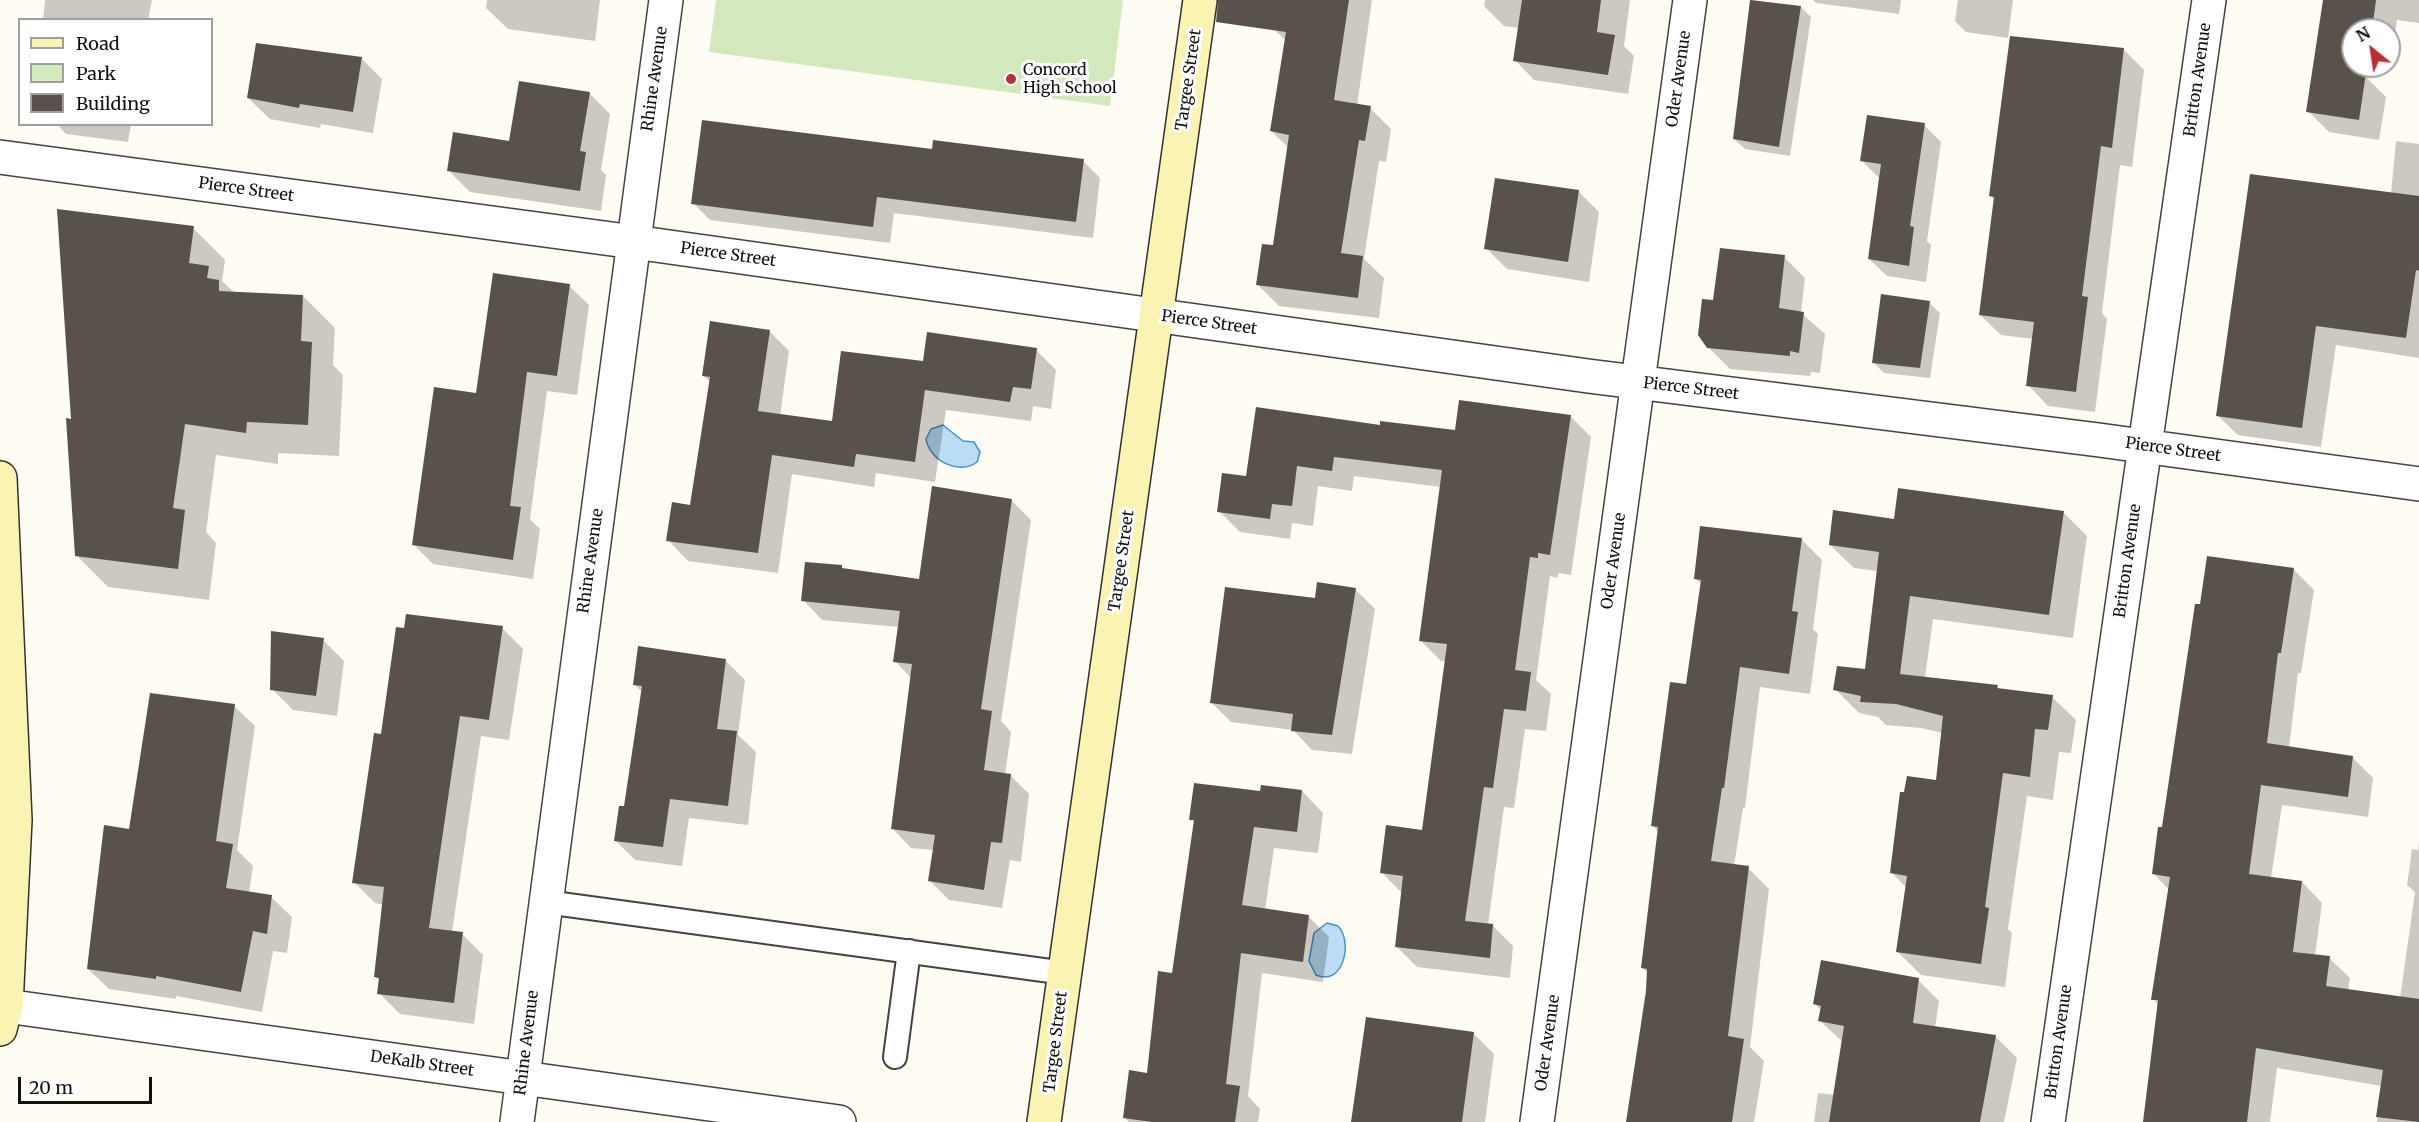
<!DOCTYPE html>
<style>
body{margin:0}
#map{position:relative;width:2419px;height:1122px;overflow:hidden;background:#fefcf3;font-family:Merriweather,serif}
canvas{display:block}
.legend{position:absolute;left:18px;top:18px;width:195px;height:108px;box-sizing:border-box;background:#fff;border:2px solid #9f9f9f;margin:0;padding:8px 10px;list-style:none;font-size:18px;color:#101010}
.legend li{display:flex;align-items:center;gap:12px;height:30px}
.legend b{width:30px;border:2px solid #9f9f9f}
.north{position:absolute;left:2341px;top:18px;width:60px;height:60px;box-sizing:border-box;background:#fff;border:2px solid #9f9f9f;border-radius:50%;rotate:330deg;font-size:16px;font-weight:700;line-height:24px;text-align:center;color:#101010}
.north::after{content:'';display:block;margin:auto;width:21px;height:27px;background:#b92f35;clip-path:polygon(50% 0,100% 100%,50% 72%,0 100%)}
.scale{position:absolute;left:18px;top:1077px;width:134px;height:27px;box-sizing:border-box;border:3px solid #101010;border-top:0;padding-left:8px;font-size:18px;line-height:21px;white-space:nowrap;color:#101010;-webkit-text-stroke:4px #fff;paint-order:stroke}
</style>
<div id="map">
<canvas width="2419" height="1122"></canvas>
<ul class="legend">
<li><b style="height:8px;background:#faf3b2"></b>Road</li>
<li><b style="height:16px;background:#d3e8bd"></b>Park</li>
<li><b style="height:16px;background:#58514c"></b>Building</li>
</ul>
<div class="north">N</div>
<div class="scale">20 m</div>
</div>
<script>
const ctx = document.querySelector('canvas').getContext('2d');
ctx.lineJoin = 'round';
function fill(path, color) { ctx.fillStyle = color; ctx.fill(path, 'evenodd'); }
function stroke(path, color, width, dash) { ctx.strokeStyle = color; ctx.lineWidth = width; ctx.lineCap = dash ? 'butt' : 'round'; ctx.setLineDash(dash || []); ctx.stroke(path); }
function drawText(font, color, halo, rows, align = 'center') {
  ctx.font = font + ' Merriweather,serif'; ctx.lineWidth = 6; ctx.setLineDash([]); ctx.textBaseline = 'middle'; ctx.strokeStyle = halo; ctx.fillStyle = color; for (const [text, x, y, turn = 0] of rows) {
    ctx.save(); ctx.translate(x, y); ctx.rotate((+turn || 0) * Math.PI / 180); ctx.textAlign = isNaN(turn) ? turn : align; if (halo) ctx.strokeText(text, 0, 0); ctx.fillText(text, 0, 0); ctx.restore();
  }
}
fill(new Path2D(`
 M716 0H1123L1110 106 709 52Z`), '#d3e8bd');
const water = new Path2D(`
 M943 425 963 441 974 442 980 452 977 462C959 476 929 460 926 439L931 429Z
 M1327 923 1338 926C1353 941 1344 987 1316 975L1309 961 1314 933Z`);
fill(water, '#baddf3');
stroke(water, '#4592c6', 1.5);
fill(new Path2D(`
 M45 0H152L148 20H43Z
 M487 0H600L595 41 508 29 486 8Z
 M1279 0H1372L1357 106 1370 108 1391 129 1386 162 1379 161 1364 259 1384 278 1379 318 1279 306 1258 285 1274 247 1289 148 1271 131 1286 41 1275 30Z
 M1485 0H1630L1624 46 1634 56 1628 94 1534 80 1515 60 1519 28 1504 26 1484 6Z
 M1752 0 1801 7 1811 17 1790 156 1745 149 1734 139Z
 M1813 0H1901L1899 14 1816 3Z
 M1958 0H2013L2008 38 1966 32 1955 21Z
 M2323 0H2419V23L2397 20 2395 33H2389V30H2368Z
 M281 46 361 58 382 79 373 133 321 124 320 128 270 119 248 98Z
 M2124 50 2144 70 2132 167 2120 165 2102 313 2107 319 2095 412 2048 406 2028 385 2034 339 2001 335 1980 315 1995 200 1991 196Z
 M2365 76 2386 97 2379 140 2329 132 2308 111Z
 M589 93 610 114 601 170 606 175 601 211 470 192 449 171 510 142Z
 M57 124H131L128 142 66 134Z
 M1924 125 1941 142 1927 241 1931 245 1926 282 1887 276 1869 259 1879 178 1862 161Z
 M2396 141 2419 144V358L2336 345 2321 447 2238 435 2217 415 2391 194Z
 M933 151 1083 161 1100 178 1093 238 894 213 890 243 710 220 693 203Z
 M1578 191 1599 212 1589 282 1507 269 1486 248Z
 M193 228 225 260 222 281 235 293 303 296 335 328 333 365 343 375 339 456 278 453V464L216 455 206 532 216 543 209 600 108 587 76 555 73 421Z
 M1784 257 1805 278 1801 313 1825 334 1820 373 1811 372 1810 376 1730 369 1708 347 1714 302Z
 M569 286 589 305 577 395 547 391 530 519 540 529 533 579 433 564 413 544 477 394Z
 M1929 303 1940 313 1930 378 1884 373 1873 362Z
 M769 331 789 351 780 416 834 423 924 363 1036 350 1056 370 1051 409 1033 406 1031 421 946 410 935 482 876 473 874 487 792 474 778 573 688 561 668 540 691 507 710 382 703 375Z
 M1570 416 1591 437 1571 575 1558 573V578L1550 576 1536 680 1551 694 1546 731 1525 729 1514 808 1504 807 1488 925 1493 926 1513 946 1510 978 1417 967 1396 946 1403 894 1381 872 1423 831 1446 662 1441 661 1420 640 1441 487 1354 476 1352 491 1318 486 1313 526 1292 523 1290 539 1240 532 1219 511 1247 478 1381 427 1456 432Z
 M1011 500 1031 520 1001 721 1011 732 1005 775H1010L1029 794 1021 862 1010 860 1002 908 949 900 929 880 934 850 911 848 892 828 911 678 895 661 899 627 822 620 803 600 841 567 845 570 920 581Z
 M2063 512 2087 536 2073 638 1933 619 1925 678 1997 686 2000 690 2052 697 2076 720 2071 753 2059 752 2053 800 2027 796 2008 929 2012 933 2005 987 1921 975 1897 951 1907 888 1892 873 1937 782 1943 733 1921 728 1886 725 1878 717 1859 713 1835 689 1866 671 1878 571 1854 568 1830 545 1895 520Z
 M1801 539 1822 560 1813 629 1818 634 1810 694 1760 687 1745 808H1743L1734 866 1748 868 1769 889 1750 1047 1764 1061 1754 1122H1627L1648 973 1642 967 1659 833 1653 826 1687 686 1702 585 1695 578Z
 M2293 569 2314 590 2301 673H2298L2289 748 2353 758 2373 778 2368 817 2282 805 2271 878 2302 882 2322 903 2315 956 2329 958 2350 978 2348 990 2400 998 2415 892 2407 885 2412 849 2418 850 2419 842V1122H2377L2382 1086 2277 1068 2270 1122H2145L2159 1005 2153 999 2169 890 2154 874 2201 606Z
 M1355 589 1375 609 1352 754 1312 750 1293 730 1231 722 1212 703 1316 600Z
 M502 628 523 649 509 740 481 736 452 932 462 934 483 955 474 1024 400 1014 379 993 380 981 376 977 384 905 375 903 354 882 383 736Z
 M323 640 344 661 337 716 293 710 272 689Z
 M725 660 745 680 738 735 756 752 748 825 689 818 682 866 635 860 615 840 625 808 642 692 635 685Z
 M234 706 255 726 237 850 253 866 249 893 271 897 292 917 287 953 273 951 262 1012 176 996V999L109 989 88 969 131 830Z
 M1302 791 1323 813 1318 853 1274 848 1265 910 1308 916 1329 937 1323 982 1262 973 1248 1096 1260 1109 1258 1122H1129L1124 1117 1149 1075 1174 974 1195 823 1191 819 1261 792Z
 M1918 980 1939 1001 1935 1028 1996 1037 2017 1058 2004 1122H1814L1818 1093 1835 1095 1843 1042 1820 1021 1822 1011 1815 1004Z
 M1473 1033 1494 1054 1485 1122H1352Z`), '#0003');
fill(new Path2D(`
 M1218 0H1349L1334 100 1371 106 1365 141 1359 140 1341 253 1363 256 1358 298 1256 285 1262 244 1273 245 1289 135 1270 131 1286 32 1216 22Z
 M1522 0H1601L1597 32 1615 35 1608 75 1513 61Z
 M1750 0 1801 6 1779 147 1733 139Z
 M2323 0H2376L2372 30H2353V66H2367L2359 120 2306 112Z
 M2010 36 2124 48 2112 148 2101 146 2082 296 2088 297 2076 392 2026 386 2034 322 1979 315 1994 197 1989 196Z
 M256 43 362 57 353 112 300 104 299 108 247 98Z
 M519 81 590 92 580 151 586 152 580 191 447 171 453 132 509 141Z
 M1867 115 1925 123 1910 226 1914 227 1909 266 1868 259 1881 164 1860 161Z
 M702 120 932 149 933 140 1084 159 1076 222 877 197 873 227 691 204Z
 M2250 174 2419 196V271L2416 270 2406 338 2316 326 2302 428 2216 416Z
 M1495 178 1579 190 1568 262 1484 249Z
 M57 209 194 226 189 263 209 266 207 278 219 280V291L303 295 301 341 312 342 308 425 247 422 246 433 185 424 173 508 185 510 178 569 75 556 66 418 71 419Z
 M1720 248 1785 255 1779 308 1804 312 1799 353 1790 351V356L1707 348 1698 335 1702 299 1713 300Z
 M493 273 570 284 557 376 527 372 510 506 521 507 513 560 412 545 434 387 476 393Z
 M1881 294 1930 301 1920 368 1872 363Z
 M710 321 770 330 758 411 832 421 841 351 923 361 927 332 1037 348 1031 389 1013 387 1010 402 925 390 915 462 856 454 854 467 772 455 758 553 666 541 672 502 690 505 710 377 702 376Z
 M1459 400 1571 415 1550 555 1538 553V558L1530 557 1515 670 1531 672 1526 711 1504 709 1493 788 1484 787 1465 921 1493 924 1490 958 1395 947 1403 876 1380 873 1386 825 1422 830 1447 644 1419 641 1442 470 1334 457 1332 471 1297 466 1292 506 1272 504 1270 519 1217 512 1222 473 1246 476 1256 407 1380 425V421L1455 430Z
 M932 486 1012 499 981 709 992 711 984 770 1011 774 1002 843 991 842 984 890 928 881 935 835 891 829 912 664 893 662 900 611 801 601 805 562 842 565V568L919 579Z
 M1898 488 2064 511 2049 615 1910 596 1900 674 1998 685 1997 688 2053 695 2048 730 2035 729 2030 777 2003 773 1985 907 1989 908 1981 964 1896 952 1907 876 1890 873 1900 792H1904L1907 776 1936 780 1943 716 1896 704 1860 702 1861 696 1833 690 1837 666 1865 669 1879 552 1829 545 1833 510 1894 519Z
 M1700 526 1802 538 1792 611 1798 612 1789 674 1740 667 1724 788H1722L1711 861 1749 866 1728 1036 1744 1039 1732 1122H1626L1646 992 1647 969 1641 968 1658 827 1651 826 1670 682 1686 684 1701 580 1694 579Z
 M2207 556 2294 568 2281 653H2278L2267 743 2353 756 2348 797 2261 785 2249 874 2302 881 2293 952 2330 956 2326 986 2419 999V1122L2376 1117 2383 1070 2256 1048 2247 1122H2143L2158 1000H2151L2170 877 2152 874 2158 827H2162L2195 604H2200Z
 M1317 582 1356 588 1332 735 1291 731 1293 714 1210 703 1225 587 1315 598Z
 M406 614 503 626 489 720 460 716 429 928 463 932 454 1003 377 994 379 978 374 977 384 887 352 883 374 733 381 734 396 627 404 628Z
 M271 631 324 638 316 696 270 690Z
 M638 646 726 659 717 729 737 731 728 806 670 799 663 847 614 841 619 806H624L642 686 633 685Z
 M150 693 235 704 216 841 233 844 226 888 272 895 267 934 253 931 241 992 156 976V979L87 969 104 825 129 829Z
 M1194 783 1260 791 1261 785 1302 790 1297 832 1254 827 1242 905 1309 915 1303 962 1241 953 1226 1084 1240 1086 1235 1122H1152L1123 1118 1129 1070 1147 1073 1158 971 1172 973 1194 820H1189Z
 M1821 960 1919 978 1913 1023 1996 1035 1980 1122H1829L1844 1026 1818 1021 1821 1006 1813 1004Z
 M1366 1017 1474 1032 1462 1122H1351Z`), '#58514c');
const lane = new Path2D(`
 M546 902 1065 973
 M895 1057 909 951`);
const street = new Path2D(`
 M0 157 634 242 1588 376 2099 440 2419 484
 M6 1006 839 1122
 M517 1122 666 0
 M1537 1122 1690 0
 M2048 1122 2209 0`);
const secondary = new Path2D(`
 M0 478 15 820 6 1006 0 1029
 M1044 1122 1200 0`);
stroke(lane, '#434343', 26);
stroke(street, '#434343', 36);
stroke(secondary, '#323232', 36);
stroke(lane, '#fff', 22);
stroke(street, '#fff', 33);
stroke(secondary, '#faf3b2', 33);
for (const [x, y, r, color] of [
 [1011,79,6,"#b92f35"]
]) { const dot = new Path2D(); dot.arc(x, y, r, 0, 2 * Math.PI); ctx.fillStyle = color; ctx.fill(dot); stroke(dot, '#fff', 2); }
drawText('16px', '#101010', '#fff', [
 ["Concord",1023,70],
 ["High School",1023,88]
], 'left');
drawText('16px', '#101010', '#fff', [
 ["Rhine Avenue",655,79,-82],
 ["Oder Avenue",1679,79,-82],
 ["Targee Street",1189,80,-82],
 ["Britton Avenue",2198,80,-82],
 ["Pierce Street",246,190,8],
 ["Pierce Street",728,255,8],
 ["Pierce Street",1209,323,8],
 ["Pierce Street",1691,389,7],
 ["Pierce Street",2173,450,8],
 ["Rhine Avenue",591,561,-82],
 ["Targee Street",1122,561,-82],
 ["Oder Avenue",1614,561,-82],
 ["Britton Avenue",2128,561,-82],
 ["Targee Street",1056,1042,-83],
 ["Britton Avenue",2059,1042,-82],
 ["Rhine Avenue",527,1043,-83],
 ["Oder Avenue",1548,1043,-82],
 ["DeKalb Street",422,1064,8]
]);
</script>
